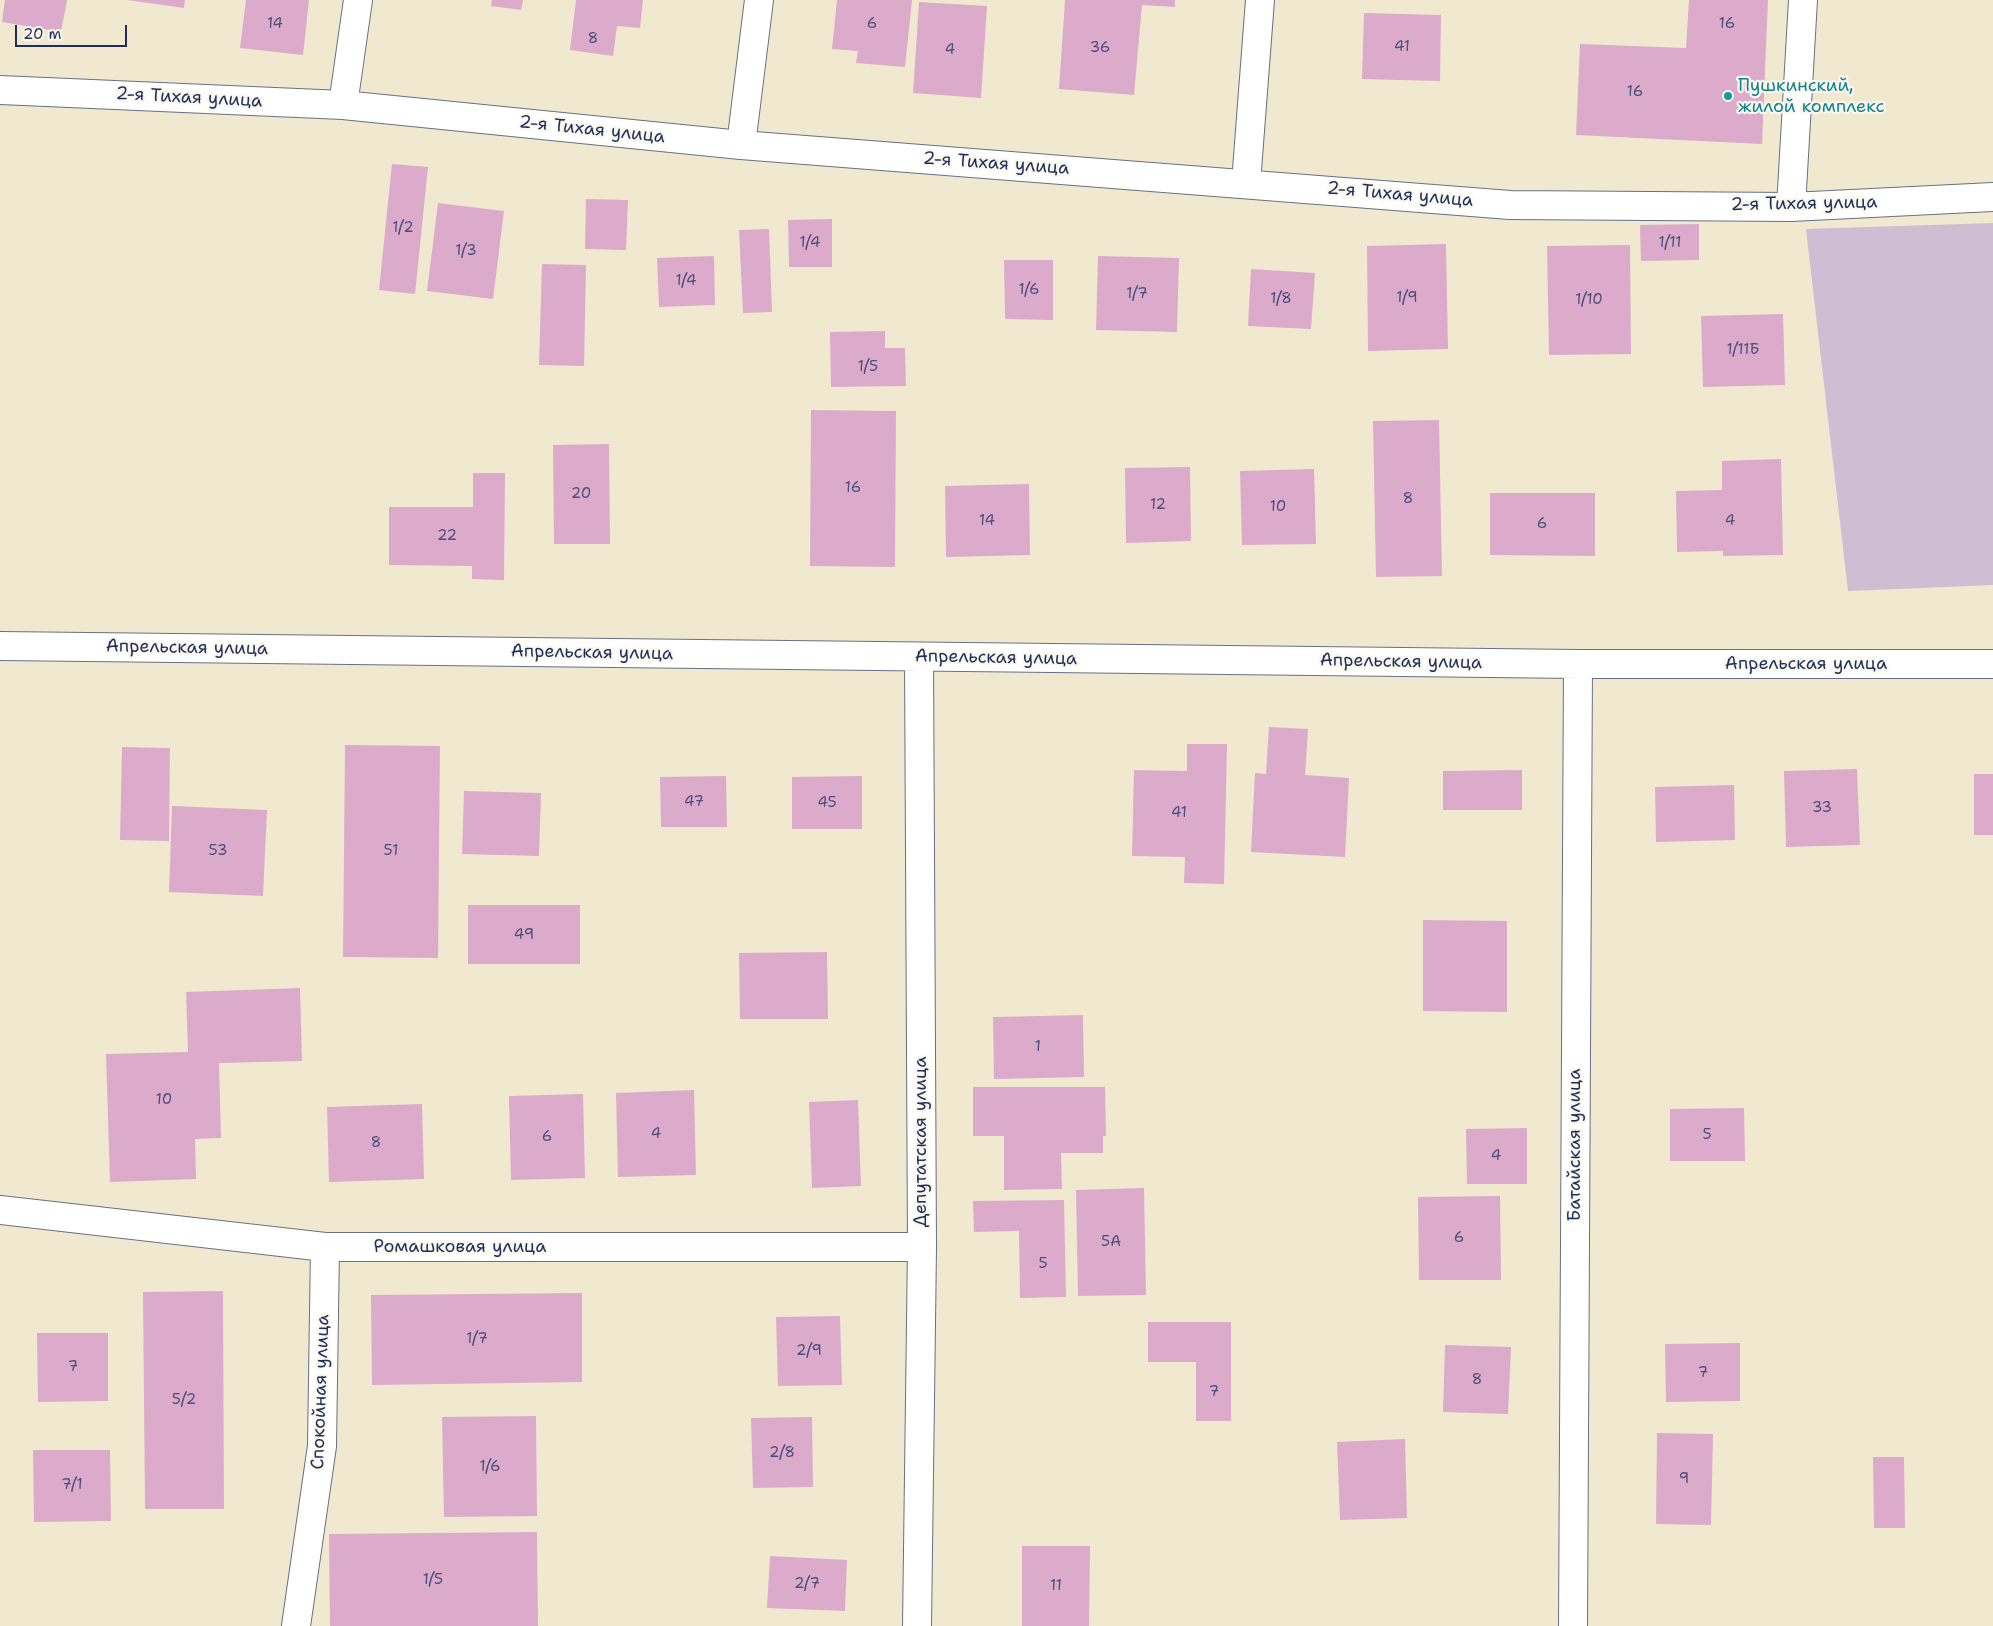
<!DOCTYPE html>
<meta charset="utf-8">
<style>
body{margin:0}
#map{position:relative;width:1993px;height:1626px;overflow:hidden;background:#f0e9d0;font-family:"Shantell Sans",sans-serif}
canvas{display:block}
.scale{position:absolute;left:15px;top:25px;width:112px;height:22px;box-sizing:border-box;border:2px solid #1b2f5e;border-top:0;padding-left:6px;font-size:15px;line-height:18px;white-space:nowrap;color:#1b2f5e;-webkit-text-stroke:4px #fbf7ec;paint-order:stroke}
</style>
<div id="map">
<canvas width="1993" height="1626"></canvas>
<div class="scale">20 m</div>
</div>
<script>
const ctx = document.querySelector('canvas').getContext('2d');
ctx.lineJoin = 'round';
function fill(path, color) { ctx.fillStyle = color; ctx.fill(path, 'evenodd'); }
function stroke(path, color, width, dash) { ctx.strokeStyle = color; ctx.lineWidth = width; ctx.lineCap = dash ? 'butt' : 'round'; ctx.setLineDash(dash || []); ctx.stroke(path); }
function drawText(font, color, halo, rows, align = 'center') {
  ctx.font = font + ' "Shantell Sans",sans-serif'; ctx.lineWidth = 4.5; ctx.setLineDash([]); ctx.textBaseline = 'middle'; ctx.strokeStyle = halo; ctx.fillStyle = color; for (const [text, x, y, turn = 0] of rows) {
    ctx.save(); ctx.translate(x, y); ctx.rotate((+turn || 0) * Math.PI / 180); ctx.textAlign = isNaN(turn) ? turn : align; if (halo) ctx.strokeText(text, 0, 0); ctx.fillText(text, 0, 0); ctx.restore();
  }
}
fill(new Path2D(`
 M1993 223V585L1848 591 1806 229Z`), '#cdbed3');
fill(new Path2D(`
 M5 0H67L61 32 2 22Z
 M127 0H185L184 8Z
 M246 0H309L303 55 240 48Z
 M492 0H523L521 10 491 6Z
 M576 0H643L640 28 617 26 613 56 570 50Z
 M837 0H912L905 67 856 63 858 51 832 49Z
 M1065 0H1175V7L1142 5 1134 95 1059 89Z
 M1689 0H1768L1762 144 1576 135 1580 44 1686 48Z
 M919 2 987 6 981 98 913 93Z
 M1364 13 1441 15 1440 81 1362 79Z
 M392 164 428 167 415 294 379 290Z
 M586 199 628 200 626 250 585 249Z
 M438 203 504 211 493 299 427 291Z
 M832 219V267H789L788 220Z
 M1699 224V260L1641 261 1640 225Z
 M769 229 772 312 743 313 739 230Z
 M1446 244 1448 349 1368 351 1367 246Z
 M1630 245 1631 354 1549 355 1547 246Z
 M714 256 715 305 659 307 657 258Z
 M1098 256 1179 258 1177 332 1096 330Z
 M1004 260H1053V320L1005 319Z
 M542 264 586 265 584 366 539 365Z
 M1251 269 1315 273 1311 329 1248 326Z
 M1783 314 1785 385 1703 387 1701 316Z
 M885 331V348H905L906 386 831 387 830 332Z
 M811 410 896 411 895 567 810 566Z
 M1439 420 1442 576 1376 577 1373 421Z
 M609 444 610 544H554L553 445Z
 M1781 459 1783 555 1723 556V551L1677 552 1676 491 1722 490V461Z
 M1190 467 1191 541 1126 543 1125 468Z
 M1314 469 1316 544 1242 545 1240 471Z
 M473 473H505L504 580 472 579V566L389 565V507H473Z
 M1029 484 1030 555 946 557 945 486Z
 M1490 493H1595V556L1490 555Z
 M1269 727 1308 729 1305 775 1349 778 1345 857 1251 852 1255 773 1266 774Z
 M1187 744H1227L1224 884 1184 883 1185 857 1132 856 1134 770 1187 771Z
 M345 745 440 746 438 958 343 957Z
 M122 747 170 748 169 841 120 840Z
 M1857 769 1860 845 1786 847 1784 771Z
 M1522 770V810H1443V771Z
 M1974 774H1993V835H1974Z
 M726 776 727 827H661L660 777Z
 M862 776V829H792V777Z
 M1734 785 1735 840 1656 842 1655 787Z
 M464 791 541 793 539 856 462 854Z
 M172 806 267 810 263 896 169 892Z
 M468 905H580V964H468Z
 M1423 920 1507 921V1012L1423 1011Z
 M827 952 828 1019H740L739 953Z
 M300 988 302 1061 219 1063 221 1138 195 1139 196 1179 110 1182 106 1054 188 1052 186 992Z
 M1083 1015 1084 1077 994 1079 993 1017Z
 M973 1087H1105L1106 1136H1103V1153H1061L1062 1189 1004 1190V1136H973Z
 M694 1090 696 1175 618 1177 616 1093Z
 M583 1094 585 1178 511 1180 509 1096Z
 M858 1100 861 1186 812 1188 809 1102Z
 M422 1104 424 1179 329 1182 327 1107Z
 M1744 1108 1745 1161H1670V1109Z
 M1527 1128V1184H1467L1466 1129Z
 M1144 1188 1146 1295 1078 1296 1076 1190Z
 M1500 1196 1501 1280H1419L1418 1197Z
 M1064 1200 1066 1297 1020 1298 1019 1231 974 1232 973 1201Z
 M223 1291 224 1509H145L143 1292Z
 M582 1293V1382L372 1385 371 1295Z
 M840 1316 842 1385 778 1386 776 1317Z
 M1148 1322H1231V1421H1196V1362H1148Z
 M37 1333H108V1401L38 1402Z
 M1740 1343V1401L1666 1402 1665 1344Z
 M1445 1345 1511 1347 1508 1414 1443 1412Z
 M536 1416 537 1516 444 1517 442 1417Z
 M812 1417 813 1487 753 1488 751 1418Z
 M1657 1433 1713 1434 1711 1525 1656 1524Z
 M1405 1439 1407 1518 1340 1520 1337 1442Z
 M33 1450H110L111 1521 34 1522Z
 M1873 1457H1904L1905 1528H1874Z
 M537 1532 538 1626H330L329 1534Z
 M1022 1546H1090L1089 1626H1022Z
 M770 1556 847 1560 845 1611 767 1608Z`), '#dcabcc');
const street = new Path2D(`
 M0 90 343 105 741 145 1510 205 1791 207 1993 197
 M343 105 358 0
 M741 145 759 0
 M1246 183 1260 0
 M1791 207 1803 0
 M0 646 1578 664H1993
 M0 1210 325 1247H922
 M296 1626 322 1446 325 1247
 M917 1626 922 1247 919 657
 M1573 1626 1578 664`);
stroke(street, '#667086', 30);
stroke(street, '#fff', 28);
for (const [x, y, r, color] of [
 [1728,96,5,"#0f9aa8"]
]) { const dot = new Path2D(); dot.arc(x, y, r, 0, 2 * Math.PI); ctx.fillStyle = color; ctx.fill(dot); stroke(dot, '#fbf7ec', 2); }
drawText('15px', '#4b4e7a', null, [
 ["14",275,24],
 ["6",872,24],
 ["16",1727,24],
 ["8",593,39],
 ["41",1402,47],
 ["36",1100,48],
 ["4",950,50],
 ["16",1635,92],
 ["1/2",403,228],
 ["1/4",810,243],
 ["1/11",1670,243],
 ["1/3",466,251],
 ["1/4",686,281],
 ["1/6",1029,290],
 ["1/7",1137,294],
 ["1/9",1407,298],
 ["1/8",1281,299],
 ["1/10",1589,300],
 ["1/11Б",1743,350],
 ["1/5",868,367],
 ["16",853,488],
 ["20",581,494],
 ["8",1408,499],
 ["12",1158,505],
 ["10",1278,507],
 ["14",987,521],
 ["4",1730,521],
 ["6",1542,524],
 ["22",447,536],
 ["47",694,802],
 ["45",827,803],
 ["33",1822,808],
 ["41",1179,813],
 ["53",218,851],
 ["51",391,851],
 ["49",524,935],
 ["1",1038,1047],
 ["10",164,1100],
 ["4",656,1134],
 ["5",1707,1135],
 ["6",547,1137],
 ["8",376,1143],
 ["4",1496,1156],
 ["6",1459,1238],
 ["5А",1111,1242],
 ["5",1043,1264],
 ["1/7",477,1339],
 ["2/9",809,1351],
 ["7",73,1367],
 ["7",1703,1373],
 ["8",1477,1380],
 ["7",1214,1392],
 ["5/2",184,1400],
 ["2/8",782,1453],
 ["1/6",490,1467],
 ["9",1684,1479],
 ["7/1",72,1485],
 ["1/5",433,1580],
 ["2/7",807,1584],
 ["11",1056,1586]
]);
drawText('18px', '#0d838f', '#fbf7ec', [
 ["Пушкинский,",1738,86],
 ["жилой комплекс",1738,107]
], 'left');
drawText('18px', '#1b2f5e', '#fbf7ec', [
 ["2-я Тихая улица",189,98,3],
 ["2-я Тихая улица",592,130,6],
 ["2-я Тихая улица",996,164,4],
 ["2-я Тихая улица",1400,195,5],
 ["2-я Тихая улица",1804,204,-1],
 ["Апрельская улица",187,648,1],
 ["Апрельская улица",592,653,1],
 ["Апрельская улица",996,658,1],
 ["Апрельская улица",1401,662,1],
 ["Апрельская улица",1806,664],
 ["Депутатская улица",921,1142,-90],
 ["Батайская улица",1575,1145,-90],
 ["Ромашковая улица",460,1247],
 ["Спокойная улица",321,1392,-88]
]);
</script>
